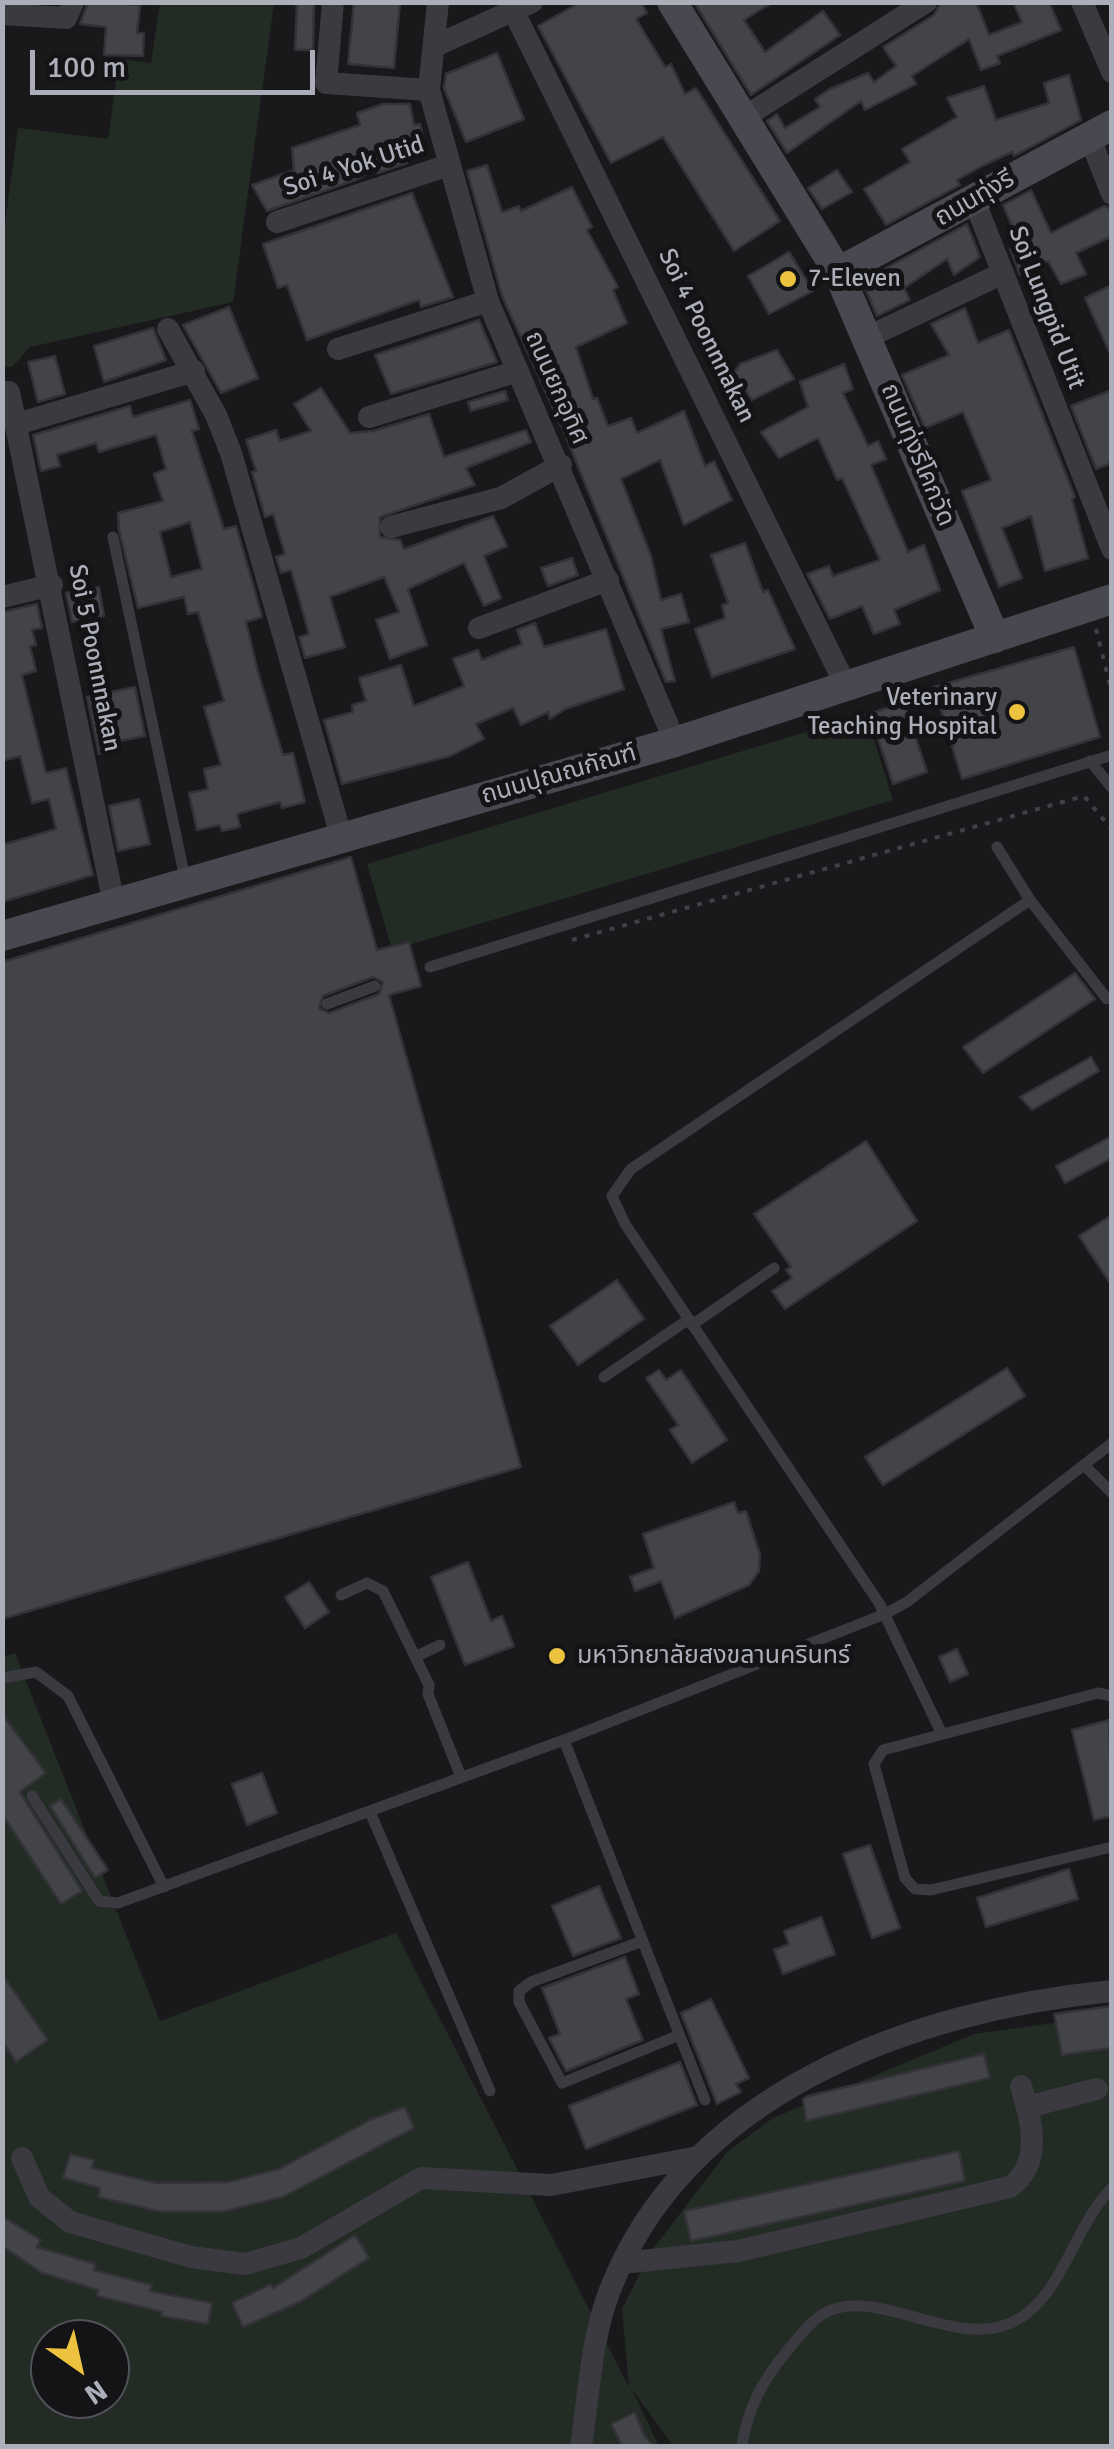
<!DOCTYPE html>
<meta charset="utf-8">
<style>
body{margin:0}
#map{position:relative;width:1114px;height:2449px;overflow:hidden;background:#19191b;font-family:Signika,sans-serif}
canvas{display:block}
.frame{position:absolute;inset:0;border:5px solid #acafba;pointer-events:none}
.north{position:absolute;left:30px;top:2319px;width:100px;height:100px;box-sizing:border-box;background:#141416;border:2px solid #515258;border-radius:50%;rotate:146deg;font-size:28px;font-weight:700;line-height:40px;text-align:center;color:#acafba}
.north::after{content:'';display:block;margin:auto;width:35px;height:45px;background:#edc23f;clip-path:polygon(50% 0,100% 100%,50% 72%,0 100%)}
.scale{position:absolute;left:30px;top:50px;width:285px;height:45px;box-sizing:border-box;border:5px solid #acafba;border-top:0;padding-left:12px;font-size:30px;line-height:35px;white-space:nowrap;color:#acafba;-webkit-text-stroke:8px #141416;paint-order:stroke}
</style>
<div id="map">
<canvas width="1114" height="2449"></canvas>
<div class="frame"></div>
<div class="north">N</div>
<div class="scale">100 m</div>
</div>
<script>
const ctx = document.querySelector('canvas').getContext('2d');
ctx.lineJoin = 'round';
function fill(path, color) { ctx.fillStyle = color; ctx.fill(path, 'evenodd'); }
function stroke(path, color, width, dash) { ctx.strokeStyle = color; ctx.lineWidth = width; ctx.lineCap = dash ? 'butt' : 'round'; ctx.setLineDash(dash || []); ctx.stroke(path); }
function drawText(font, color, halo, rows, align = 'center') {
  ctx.font = font + ' Signika,"Noto Sans Thai",sans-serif'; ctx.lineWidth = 10; ctx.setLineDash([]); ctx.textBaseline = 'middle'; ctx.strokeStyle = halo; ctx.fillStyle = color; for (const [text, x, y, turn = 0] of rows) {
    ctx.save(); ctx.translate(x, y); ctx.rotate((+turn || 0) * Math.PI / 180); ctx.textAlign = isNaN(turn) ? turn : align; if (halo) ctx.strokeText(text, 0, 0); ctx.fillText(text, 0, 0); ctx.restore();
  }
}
fill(new Path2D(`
 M160 3H274L233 302 30 347 12 367H3L2 245 18 128 108 139 119 59 151 63Z
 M866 714 893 800 392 950 367 864Z
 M15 1653 160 2021 396 1933 629 2387 622 2309 650 2253 727 2152 773 2118 974 2034 1111 2015V2446H673L631 2388 659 2446H3V1657ZM50 2339H110V2399H50Z`), '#232b25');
const building = new Path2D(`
 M88 2 140 5 137 33H144L143 56 104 55 106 27 80 24Z
 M297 2H314L313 50H295Z
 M354 2H400L394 68 348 64Z
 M581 2H641L647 13 636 19 665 67 671 64 685 94 696 88 780 221 734 251 663 137 611 163 538 26Z
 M694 2H773L744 20 765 52 823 11 840 35 751 95Z
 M941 2H976L989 35 1022 22 1013 2H1049L1061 30 997 56 1000 63 981 70 969 39 912 76 916 84 865 110 861 101 787 153 767 121 777 114 785 128 820 107 815 99 830 89 868 73 874 82 896 66 883 47 934 15Z
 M497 53 524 119 466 142 444 88 446 74Z
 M1069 75 1081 120 1014 156 1012 152 982 166 957 180 960 185 886 225 864 189 910 162 902 149 957 117 947 98 984 86 996 120 1049 103 1044 83Z
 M383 104H410L414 125 420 124 425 147 403 150 407 163 378 173 377 167 358 179 267 211 252 185 294 170 292 148 360 125 357 113Z
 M487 165 502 212 519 206 521 211 572 187 592 227 587 230 618 287 613 290 627 323 576 347 593 399 597 398 608 426 631 418 637 433 684 411 705 466 714 461 732 500 684 525 660 460 621 479 651 556 661 600 681 594 689 622 661 629 675 681 666 682 566 437 502 296 467 171Z
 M837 170 852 192 822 209 808 188Z
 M1031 190 1051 233 1104 206 1112 209V236L1076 253 1086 274 1061 284 1048 261 1020 275 1010 249 1020 244 1003 205Z
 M412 193 453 297 421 307 419 300 307 340 287 285 278 288 263 244Z
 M967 224 980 257 954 275 947 259 904 288 910 300 877 316 862 281Z
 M789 252 813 291 769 314 748 276Z
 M1112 285V358L1085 298Z
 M229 307 258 378 221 393 183 325Z
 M965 308 978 343 1009 330 1075 497 1072 499 1088 558 1045 571 1031 516 1002 528 1022 578 999 587 962 491 991 480 963 412 925 428 902 375 949 355 931 324Z
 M479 320 497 362 391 394 375 355Z
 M153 328 166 360 104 382 94 346Z
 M777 350 794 379 752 400 734 373 740 364Z
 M55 356 65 394 38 402 28 362Z
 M844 364 853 389 843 393 868 446 878 441 886 459 871 465 908 552 924 545 940 590 894 610 900 624 874 634 862 606 830 619 807 574 829 566 833 576 880 560 842 478 837 480 818 438 779 458 761 432 808 407 800 382Z
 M321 388 350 433 373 431 429 414 444 457 526 430 531 442 466 468 475 485 380 517V537L400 540 404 549 493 516 507 546 484 556 501 598 484 606 464 563 408 589 427 645 390 659 376 620 399 612 384 577 330 597 345 647 305 658 299 637 309 634 291 570 281 573 276 557 285 554 273 514 265 517 252 472 256 471 246 440 276 430 280 441 311 431 294 404Z
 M1112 390V463L1096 469 1071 406Z
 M505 391 508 400 471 411 468 402Z
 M190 400 199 429 192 431 224 529 236 526 255 591 262 617 246 622 258 672 283 755 293 753 305 802 282 808 280 802 237 814 240 827 222 831 220 825 197 830 189 793 208 789 204 769 221 765 204 707 224 701 198 612 188 614 184 597 138 608 119 530 118 513 163 501 154 474 166 469 156 435 99 452 96 443 57 455 60 466 41 471 33 435 130 406 133 417ZM190 522 202 569 171 577 160 532Z
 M745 543 763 592 768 590 795 649 712 677 695 629 725 618 722 605 728 603 711 555Z
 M572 558 578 575 548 586 541 568Z
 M99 587 104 616 72 622 66 593Z
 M37 604 42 628 32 630 36 645 30 646 36 671 22 675 46 773 66 768 93 875 2 902V845L56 829 49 799 32 803 20 756 2 761V612Z
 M535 623 544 647 606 629 624 689 565 709 550 719 548 712 521 725 513 708 476 724 484 739 450 756 342 784 324 720 353 712 352 705 366 701 359 678 401 665 414 706 464 686 453 659 478 650 482 660 522 644 517 630Z
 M1074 647 1100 737 962 779 934 687Z
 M135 687 145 736 109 743 111 751 99 754 87 697Z
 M904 702 927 772 893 784 870 714Z
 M139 799 150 844 118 851 109 806Z
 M351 857 377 950 409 942 421 986 389 995 521 1467 2 1619V962ZM373 977 383 982 379 994 329 1013 319 1008 323 996Z
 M1075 973 1095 999 983 1073 963 1047Z
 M1091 1057 1099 1071 1032 1110 1020 1097Z
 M1112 1136V1158L1065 1183 1056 1166Z
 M866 1141 917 1221 785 1309 772 1291 792 1278 786 1270 791 1267 754 1214Z
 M1112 1215V1286L1079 1236Z
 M617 1280 644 1319 578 1365 550 1326Z
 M1007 1368 1025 1396 883 1485 865 1457Z
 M659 1370 666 1380 681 1370 727 1440 692 1463 670 1430 678 1425 646 1378Z
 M734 1502 738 1513 746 1511 760 1555 759 1571 749 1585 675 1618 661 1581 635 1591 630 1577 654 1568 643 1534Z
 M468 1562 491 1621 502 1616 514 1646 465 1665 431 1577Z
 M309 1582 329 1612 305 1628 285 1597Z
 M957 1649 968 1674 950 1682 939 1657Z
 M2 1714 46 1773 20 1792 82 1891 61 1904 2 1814Z
 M1109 1720 1112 1816 1094 1820 1072 1730Z
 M262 1773 277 1813 247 1825 232 1784Z
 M61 1799 108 1870 95 1878 50 1806Z
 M870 1845 900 1928 872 1938 843 1854Z
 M1069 1869 1078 1899 986 1927 977 1898Z
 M599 1886 621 1938 573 1956 552 1906Z
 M821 1917 835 1954 783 1974 774 1950 789 1944 784 1931Z
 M625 1957 639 1994 626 1999 643 2040 566 2071 549 2038 560 2034 542 1988Z
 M2 1974 48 2040 16 2062 2 2041Z
 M711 1999 749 2078 736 2084 741 2092 717 2104 681 2013Z
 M1112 2006V2048L1062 2055 1054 2014Z
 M984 2054 990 2078 806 2121 803 2099 808 2096Z
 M680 2062 697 2105 586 2149 569 2106Z
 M405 2107 414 2128 283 2197 222 2212H161L98 2197 100 2188 63 2178 70 2154 94 2160 92 2168 157 2183 228 2182 279 2169 372 2119Z
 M959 2151 965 2181 691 2241 684 2211Z
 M2 2216 41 2240 37 2247 96 2264 94 2270 152 2285 150 2291 212 2303 208 2324 161 2316 162 2312 97 2296 98 2290 42 2273 2 2246Z
 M355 2235 369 2258 300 2302 243 2327 232 2303 271 2284 273 2288Z
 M635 2412 644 2435 653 2446H622L611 2424Z`);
fill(building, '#434448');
stroke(building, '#333337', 2.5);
stroke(new Path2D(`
 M1096 629 1112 693
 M572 940 1084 796 1112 830`), '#404147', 4, [5, 8]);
stroke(new Path2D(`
 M113 537 186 883
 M1090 761 1112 788
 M997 847 1030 900 1107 999
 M430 967 1112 755
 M327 1004 375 986
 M692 1325 774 1268
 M604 1377 689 1319
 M1084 1465 1112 1493
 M341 1595 367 1583 383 1591 429 1685 428 1694 461 1777
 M415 1657 440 1645
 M2 1678 36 1672 68 1696 164 1887
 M1112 1696 1098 1693 883 1750 874 1764 905 1878 915 1889 931 1890 1112 1847
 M941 1732 879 1603 625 1224 612 1196 631 1169 1030 900
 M564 1740 705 2100
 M32 1796 99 1901 118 1903 564 1740 885 1614 907 1602 1112 1443
 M370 1812 490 2091
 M640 1942 531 1982 519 1991V2002L562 2083 677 2036
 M742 2446C747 2409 763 2380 787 2351 798 2338 810 2321 825 2313 877 2285 954 2350 1013 2322 1063 2298 1073 2226 1112 2188`), '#3a3a40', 11);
stroke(new Path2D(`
 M333 2 326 83 429 90
 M438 2 429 90 488 301 675 742
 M1082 2 1112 72
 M514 12 846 686
 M2 14 66 18 73 2
 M435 46 532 2
 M743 118 926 2
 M1089 136 1112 194
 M974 200 1112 549
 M277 222 449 165
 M168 329 216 415 231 453 341 836
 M866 338 1003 273
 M338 349 488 301
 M2 392H9L114 904
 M369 417 518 371
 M17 424 194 371
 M391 527 501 498 561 465
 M2 597 52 585
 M479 628 608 580
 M1027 2107 1097 2089
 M22 2158 39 2197 70 2222 191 2257 245 2264 301 2248 421 2178 551 2185 698 2157
 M622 2263 738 2251 1010 2187C1044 2162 1031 2121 1021 2086
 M581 2446C589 2395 591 2338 610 2290 688 2091 915 2010 1112 1991`), '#3a3a40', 22);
stroke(new Path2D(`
 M672 2 838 272 995 638
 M838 272 1112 125
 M2 936 675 742 1112 599`), '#484950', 30);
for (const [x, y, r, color] of [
 [788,279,10,"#edc23f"],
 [1017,712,10,"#edc23f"],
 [557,1656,10,"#edc23f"]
]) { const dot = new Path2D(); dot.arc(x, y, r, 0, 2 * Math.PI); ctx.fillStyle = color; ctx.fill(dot); stroke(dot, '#141416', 4); }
drawText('25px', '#acafba', '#141416', [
 ["Soi 4 Yok Utid",354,167,-18],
 ["ถนนทุ่งรี",975,199,-30],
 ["Soi Lungpid Utit",1046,308,69],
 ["Soi 4 Poonnnakan",706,336,64],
 ["ถนนยกอุทิศ",556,388,66],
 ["ถนนทุ่งรีโคกวัด",917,455,67],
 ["Soi 5 Poonnnakan",94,658,79],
 ["ถนนปุณณกัณฑ์",559,775,-16]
]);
drawText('25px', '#acafba', '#141416', [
 ["7-Eleven",808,279],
 ["Veterinary",997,698,"right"],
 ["Teaching Hospital",997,727,"right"],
 ["มหาวิทยาลัยสงขลานครินทร์",577,1656]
], 'left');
</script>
